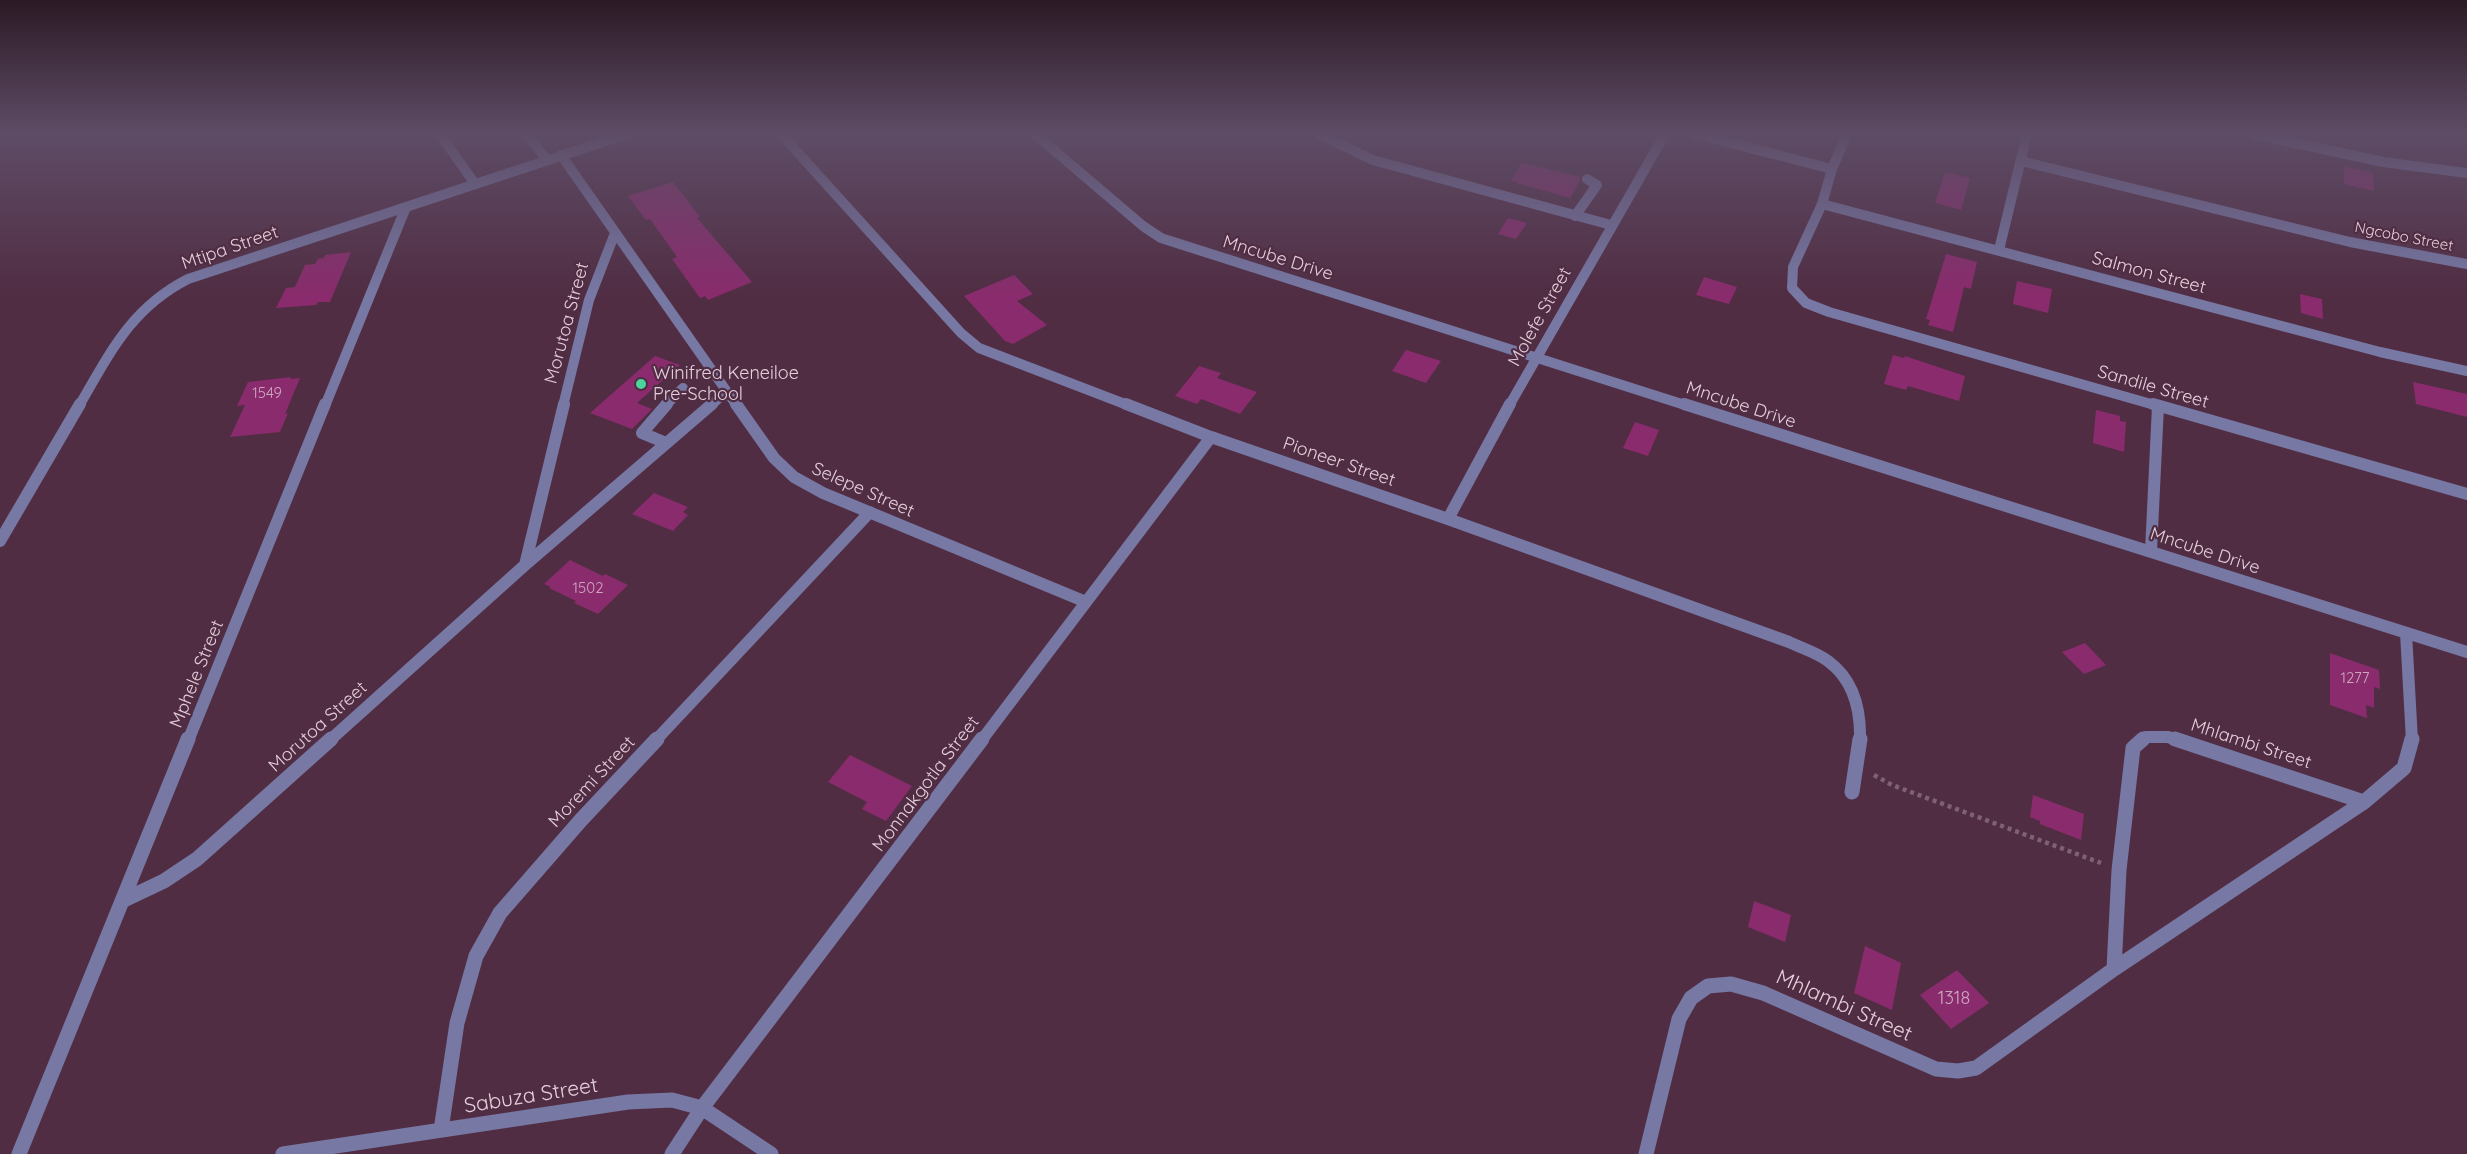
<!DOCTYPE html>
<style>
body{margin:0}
canvas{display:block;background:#502d43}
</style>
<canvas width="2467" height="1154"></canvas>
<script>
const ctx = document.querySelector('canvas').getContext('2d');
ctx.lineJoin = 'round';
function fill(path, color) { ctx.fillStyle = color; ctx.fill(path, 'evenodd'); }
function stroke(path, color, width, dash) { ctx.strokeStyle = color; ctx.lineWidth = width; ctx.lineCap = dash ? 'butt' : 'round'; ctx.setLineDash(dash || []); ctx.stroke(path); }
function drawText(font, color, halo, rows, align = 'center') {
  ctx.font = font + ' Quicksand,sans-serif'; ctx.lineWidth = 4.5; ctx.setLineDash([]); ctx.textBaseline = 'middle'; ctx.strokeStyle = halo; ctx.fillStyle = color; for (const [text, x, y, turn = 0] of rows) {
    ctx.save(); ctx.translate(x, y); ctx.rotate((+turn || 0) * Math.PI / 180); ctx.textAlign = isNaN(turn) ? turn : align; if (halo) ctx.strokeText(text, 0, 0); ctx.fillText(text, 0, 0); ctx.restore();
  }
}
fill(new Path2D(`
 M1522 163 1580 177V180L1570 198 1520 184 1511 180Z
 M2344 166 2373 173 2374 191 2344 184Z
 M1945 172 1970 178 1961 210 1935 203Z
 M673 182 700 217 697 218 752 282 708 300 705 296 700 298 672 259 677 257 650 219 646 220 628 196Z
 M1508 218 1527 223 1516 239 1498 234Z
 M351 252 330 302H318L316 305 276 308 286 288 295 287 305 265 315 264 318 259 324 258 325 255Z
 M1946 254 1977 262 1971 289 1964 287 1953 332 1928 325 1930 320 1926 319Z
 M1014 275 1033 294 1017 301 1047 325 1013 344 1005 341 964 296Z
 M1704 277 1737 287 1729 304 1696 295Z
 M2017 281 2052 289 2048 313 2013 304Z
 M2300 294 2322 299 2323 319 2301 313Z
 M1406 350 1441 361 1426 383 1392 371Z
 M1893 355 1904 358 1905 356 1965 376 1959 401 1908 386 1906 390 1884 384Z
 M655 356 680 365 637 403 652 409 632 429 590 413Z
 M1199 366 1221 373 1217 378 1257 392 1240 414 1201 399 1197 404 1175 396Z
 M291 377 290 379 300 378 285 414 288 413 280 432 230 437 245 405 237 406 248 382Z
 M2413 382 2467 394V417L2416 404Z
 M2096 410 2120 416V421L2126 422 2124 452 2093 443Z
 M1635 422 1659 430 1648 456 1623 448Z
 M654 493 688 507 683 512 688 515 673 531 632 514Z
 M570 560 603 576 605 574 628 585 598 614 574 603 576 601 549 588 551 587 544 584Z
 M2085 643 2106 665 2084 674 2062 652Z
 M2330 653 2379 670 2380 689 2374 687V708L2366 705 2367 718 2330 705Z
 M850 755 912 786 886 821 862 809 867 802 828 782Z
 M2033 795 2084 814 2081 840 2040 824V821L2030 817Z
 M1754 901 1791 915 1785 942 1748 927Z
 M1865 946 1901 963 1892 1010 1854 993Z
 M1957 970 1989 1003 1951 1029 1920 995Z`), '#892b6c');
stroke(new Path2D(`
 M1874 775 1892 785 2101 863`), '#7f6174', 4.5, [4, 4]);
stroke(new Path2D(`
 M527 134 547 160
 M1575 216 1597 185 1587 179
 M665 406 683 388`), '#7778a4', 10);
stroke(new Path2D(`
 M666 443 642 433 667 404`), '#7778a4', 12);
stroke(new Path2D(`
 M440 134 475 184
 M781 134 961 333 979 348 1130 406
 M1319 134 1373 160 1611 225
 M1696 134 1832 169
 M1847 134 1832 169 1822 204 1793 267 1792 288 1806 303 1829 312 2158 406
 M2254 134 2383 162 2467 173
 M561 155 737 406
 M2021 161 2350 242 2467 264
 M1822 204 2380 352 2467 371
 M1999 250 2027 134
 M325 406 406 207
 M563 406 589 300 615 233
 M710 406 726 392
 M1509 406 1665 134`), '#7778a4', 10);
stroke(new Path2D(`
 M736 404 774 458 794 477 823 493 1086 602
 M1126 404 1211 437 1448 519 1789 642C1801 648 1816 652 1828 661 1854 680 1861 710 1860 741
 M2153 404 2467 494
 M1448 519 1510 404
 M2151 551 2158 406
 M525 565 564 404
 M2406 633 2412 741
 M188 741 325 404
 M329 741 525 565 712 404
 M655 741 870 512
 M981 741 1211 437
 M2141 741 2146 737H2168L2180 741`), '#7778a4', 12);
stroke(new Path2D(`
 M2175 739 2364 802
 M1852 792 1860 739
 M124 900 164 881 197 859 331 739
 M2114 969 2119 870 2133 748 2143 739
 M441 1130 457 1023 476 956 500 913 581 820 657 739
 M19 1154 188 739
 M283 1154 628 1102 672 1100 702 1108 771 1154
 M672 1154 702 1108 982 739
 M1646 1154 1679 1019 1691 998 1708 986 1731 984 1763 993 1936 1069 1958 1071 1976 1068 2114 969 2364 802 2404 768 2412 739`), '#7778a4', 15);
stroke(new Path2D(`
 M1035 134 1143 226 1161 238 1688 406
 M79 406C110 353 131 308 188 279L627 134`), '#7778a4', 10);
stroke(new Path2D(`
 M1684 404 2467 652
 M0 541 80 404`), '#7778a4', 12);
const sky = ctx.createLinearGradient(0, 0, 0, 295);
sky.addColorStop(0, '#2c1925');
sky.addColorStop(0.45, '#5e4c66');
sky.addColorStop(1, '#5e4c6600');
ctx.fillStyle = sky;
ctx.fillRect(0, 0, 2467, 295);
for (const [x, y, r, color] of [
 [641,384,6,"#4bd49b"]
]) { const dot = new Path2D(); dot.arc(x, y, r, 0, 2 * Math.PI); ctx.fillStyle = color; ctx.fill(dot); stroke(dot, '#502d43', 2); }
drawText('15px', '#e5cfdc', '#502d43', [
 ["Ngcobo Street",2404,237,11]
]);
drawText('15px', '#cea6c0', null, [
 ["1549",267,393],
 ["1502",588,588],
 ["1277",2355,678]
]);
drawText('18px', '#e5cfdc', '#502d43', [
 ["Mtipa Street",230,248,-19],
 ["Mncube Drive",1278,258,17],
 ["Salmon Street",2149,273,15],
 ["Molefe Street",1540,317,-61],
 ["Morutoa Street",567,323,-75],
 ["Sandile Street",2153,387,16],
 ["Mncube Drive",1741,405,18],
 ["Pioneer Street",1339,462,19],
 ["Selepe Street",863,490,24],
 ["Mncube Drive",2205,551,18],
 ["Mphele Street",197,674,-68],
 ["Morutoa Street",318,727,-42],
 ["Mhlambi Street",2251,744,18],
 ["Moremi Street",592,782,-47],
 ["Monnakgotla Street",926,784,-53]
]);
drawText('18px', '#e5cfdc', '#502d43', [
 ["Winifred Keneiloe",653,374],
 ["Pre-School",653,395]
], 'left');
drawText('18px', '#cea6c0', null, [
 ["1318",1954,999]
]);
drawText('21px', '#e5cfdc', '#502d43', [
 ["Mhlambi Street",1844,1006,24],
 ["Sabuza Street",531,1096,-9]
]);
</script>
